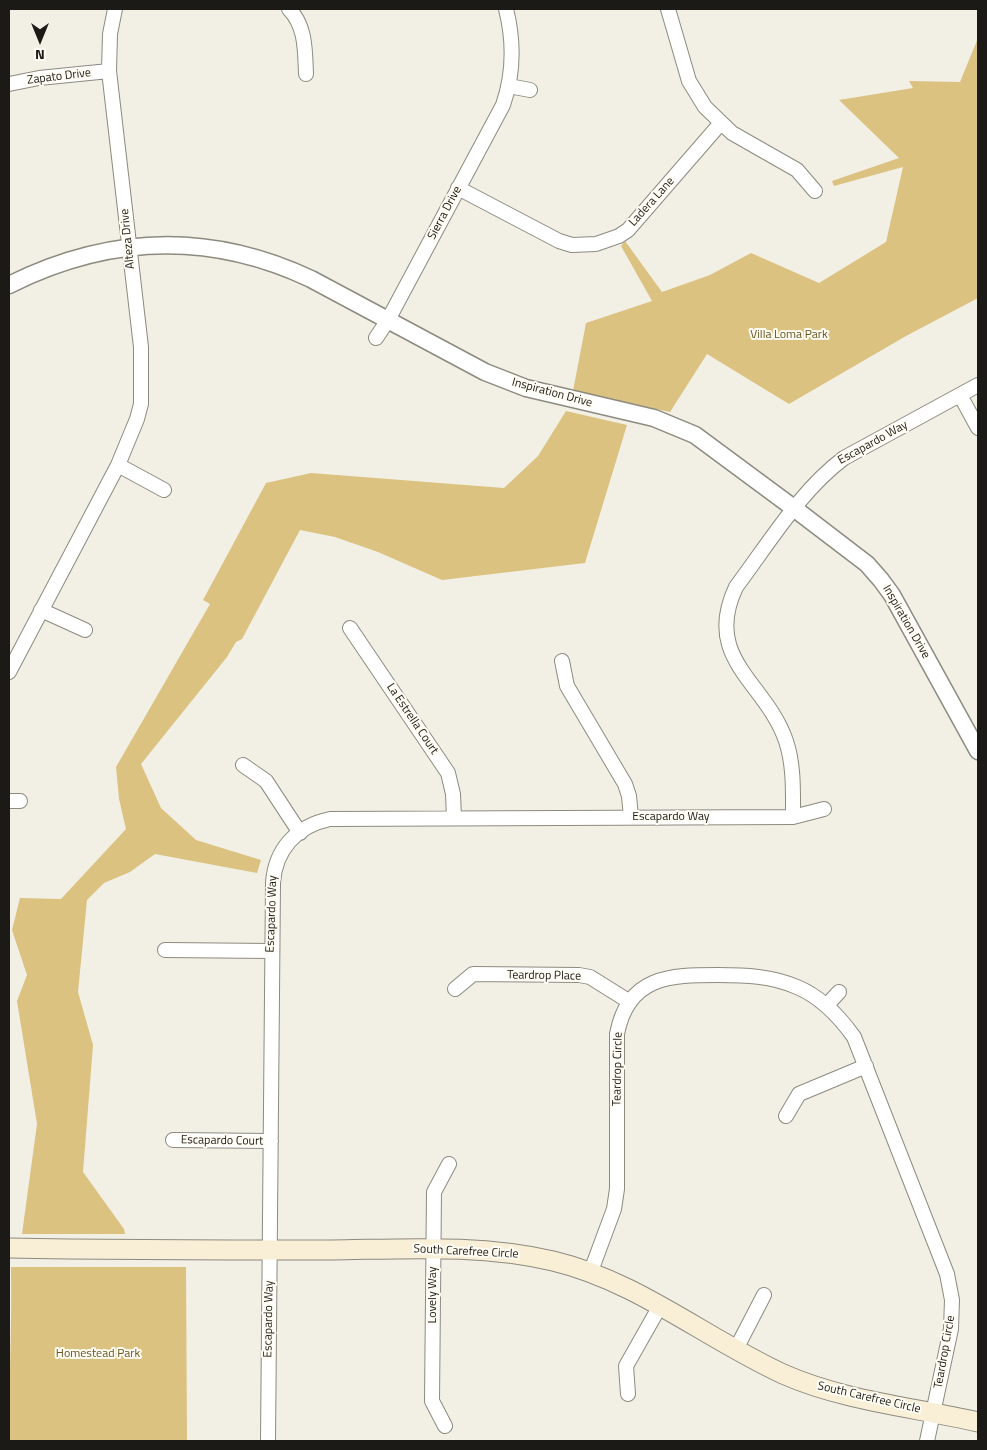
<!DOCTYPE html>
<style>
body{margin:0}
#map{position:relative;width:987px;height:1450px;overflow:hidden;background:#f2efe4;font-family:"Titillium Web",sans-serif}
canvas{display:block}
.frame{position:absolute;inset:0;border:10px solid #1c1a17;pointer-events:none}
.north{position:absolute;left:15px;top:15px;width:50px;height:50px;-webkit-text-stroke:4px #fffcf3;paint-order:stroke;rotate:180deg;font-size:14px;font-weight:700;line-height:20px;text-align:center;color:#1c1a17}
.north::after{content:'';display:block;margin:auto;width:18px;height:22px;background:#1c1a17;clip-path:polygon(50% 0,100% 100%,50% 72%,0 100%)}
</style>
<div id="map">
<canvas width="987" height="1450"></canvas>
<div class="frame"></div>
<div class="north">N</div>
</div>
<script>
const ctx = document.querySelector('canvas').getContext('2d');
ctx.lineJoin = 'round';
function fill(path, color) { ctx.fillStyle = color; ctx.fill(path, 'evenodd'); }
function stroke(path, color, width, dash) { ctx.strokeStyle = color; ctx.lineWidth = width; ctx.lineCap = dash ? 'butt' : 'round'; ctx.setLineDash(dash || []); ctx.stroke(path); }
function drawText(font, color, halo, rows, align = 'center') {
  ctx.font = font + ' "Titillium Web",sans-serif'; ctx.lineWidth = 4; ctx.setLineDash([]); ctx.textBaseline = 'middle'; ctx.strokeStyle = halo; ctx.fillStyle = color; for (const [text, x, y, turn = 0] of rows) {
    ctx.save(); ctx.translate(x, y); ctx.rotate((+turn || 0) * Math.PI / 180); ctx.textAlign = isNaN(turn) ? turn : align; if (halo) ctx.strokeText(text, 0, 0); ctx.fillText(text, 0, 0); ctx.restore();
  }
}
fill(new Path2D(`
 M978 38V298L906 336 789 404 707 354 670 412 573 391 586 323 652 301 621 246 625 241 662 292 710 275 751 253 819 283 886 242 903 167 834 186 832 181 899 158 839 100 913 88 909 81 960 82Z
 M566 411 627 425 585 563 442 580 378 552 335 537 300 530 242 639 236 642 227 657 141 764 161 808 196 840 261 860 257 873 155 854 130 872 104 883 87 900 78 992 93 1045 83 1172 124 1229 125 1234H22L37 1124 17 1001 27 975 12 930 20 898 61 899 126 829 119 799 116 767 210 604 203 600 266 483 311 473 504 488 538 456Z
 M11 1267H186L187 1441H9C9 1383 12 1326 11 1267Z`), '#dbc281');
const minor = new Path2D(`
 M289 9C306 26 305 51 306 74
 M668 9 689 81 705 107 732 133 797 170 815 191
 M9 84 39 78 109 71
 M509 86 530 90
 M458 188 559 241 572 245 596 244 619 236 628 230 720 124
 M376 338 388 320 503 105C514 73 514 41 506 9
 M960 395 978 428
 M118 465 164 490
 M41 610 85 630
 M350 628 448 773 453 794 454 818
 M562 661 567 686 625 784 629 796 631 817
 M9 672 118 465 137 419 141 404V347L109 71 110 34 115 9
 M243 765 266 781 300 833
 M9 801H20
 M793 817C793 791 794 765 786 741 766 682 702 659 736 587 769 543 800 491 844 458L978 385
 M165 950 271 951
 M455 989 473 974 579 975 590 977 630 1002
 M827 1005 839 992
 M786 1116 799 1094 866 1066
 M173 1140 271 1141
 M591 1271 614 1209 617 1189V1034C628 976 670 975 718 975 745 975 772 976 797 987 821 997 839 1016 854 1037L947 1274 952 1300 951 1329 927 1441
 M736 1349 764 1295
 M628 1394 626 1366 660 1306
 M445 1426 432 1401 434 1192 449 1164
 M268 1441 273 883C275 850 296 826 330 819L793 817 824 809`);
const tertiary = new Path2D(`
 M9 285C109 235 209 231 311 279L485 372 526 388 654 418 695 435 795 509 867 564 881 580 892 595 978 751`);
const secondary = new Path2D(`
 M9 1248C116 1250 224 1250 332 1250 405 1249 481 1244 553 1261 637 1281 705 1338 783 1374 844 1401 913 1407 978 1422`);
stroke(minor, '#8d8a80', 16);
stroke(tertiary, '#8d8a80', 19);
stroke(secondary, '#8d8a80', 21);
stroke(minor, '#fff', 14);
stroke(tertiary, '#fff', 16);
stroke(secondary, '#f8efd6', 19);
drawText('12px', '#1c1a17', '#fffcf3', [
 ["Zapato Drive",59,77,-7],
 ["Ladera Lane",652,202,-48],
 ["Sierra Drive",445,213,-62],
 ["Alteza Drive",128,239,-96],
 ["Inspiration Drive",552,393,15],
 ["Escapardo Way",873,443,-29],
 ["Inspiration Drive",906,622,60],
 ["La Estrella Court",412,719,56],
 ["Escapardo Way",671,817],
 ["Escapardo Way",272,914,-88],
 ["Teardrop Place",544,976,1],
 ["Teardrop Circle",618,1069,-89],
 ["Escapardo Court",222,1141,1],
 ["South Carefree Circle",466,1252,3],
 ["Lovely Way",433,1295,-90],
 ["Escapardo Way",269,1319,-89],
 ["Teardrop Circle",945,1352,-80],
 ["South Carefree Circle",869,1398,13]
]);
drawText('12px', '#67541e', '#fffcf3', [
 ["Villa Loma Park",789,335],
 ["Homestead Park",98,1354]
]);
</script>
